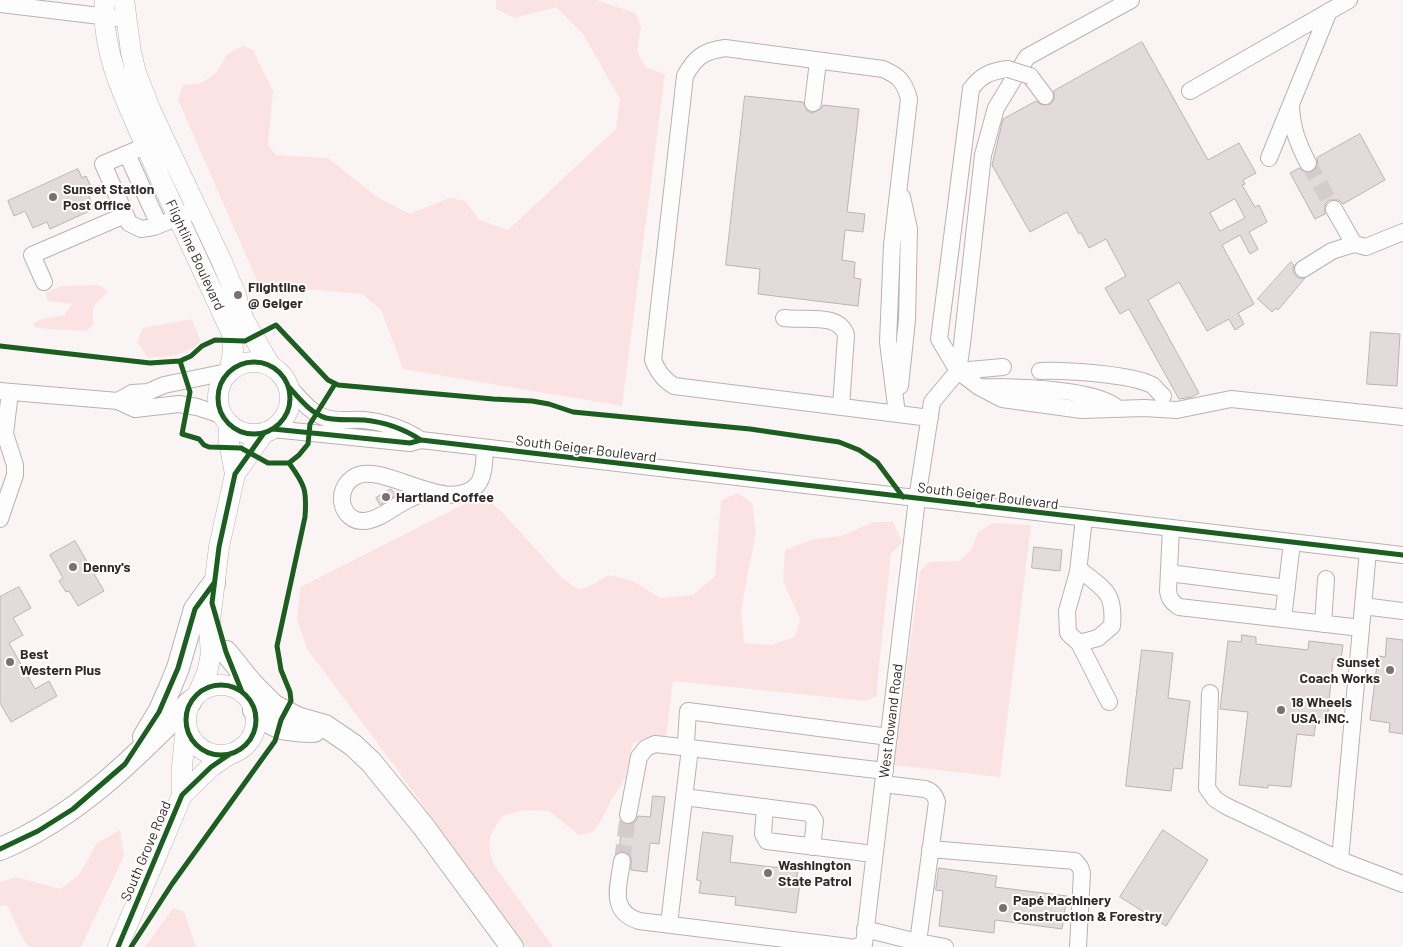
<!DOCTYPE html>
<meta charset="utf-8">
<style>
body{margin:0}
canvas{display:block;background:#fbf4f5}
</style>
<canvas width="1403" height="947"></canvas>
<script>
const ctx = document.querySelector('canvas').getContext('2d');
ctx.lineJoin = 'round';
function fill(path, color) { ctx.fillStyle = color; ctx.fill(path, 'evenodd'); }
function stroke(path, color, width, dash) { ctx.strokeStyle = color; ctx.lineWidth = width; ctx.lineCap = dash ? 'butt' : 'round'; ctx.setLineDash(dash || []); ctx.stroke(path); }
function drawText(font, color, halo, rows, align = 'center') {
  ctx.font = font + ' Barlow,sans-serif'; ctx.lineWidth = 4; ctx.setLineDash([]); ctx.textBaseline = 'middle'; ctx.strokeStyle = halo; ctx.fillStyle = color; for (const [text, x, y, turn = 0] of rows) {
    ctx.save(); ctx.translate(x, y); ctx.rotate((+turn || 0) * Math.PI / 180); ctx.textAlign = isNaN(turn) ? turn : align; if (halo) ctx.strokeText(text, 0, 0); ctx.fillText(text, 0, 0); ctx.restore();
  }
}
fill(new Path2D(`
 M496 0H596L635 13 641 26 637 51 645 67 665 74 622 406 403 369 381 310 362 294 259 285 178 100 183 85 201 83 216 73 227 54 243 46 253 50 273 91 268 145 276 155 328 158 377 197 410 214 449 198 465 201 479 220 508 230 616 129 620 99 583 34 556 7 515 18 496 9Z
 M99 285 108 291 93 307V325L86 331 36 328 33 324 39 320 64 315 72 304 48 301 45 293 61 286Z
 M192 319 201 342C183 356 171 356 148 358L137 342 143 328Z
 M737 493 752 503 756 531 741 610 744 643 771 645 795 637 800 619 783 581 785 550 815 539 841 536 874 522H893L902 542 891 554 878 676 877 696 866 701 673 681 666 739 645 738 633 743 625 778 609 804 602 819 593 832 579 835 549 811 525 810 502 816C488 838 486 840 494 865L553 947H525L396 768 307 649 297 619 301 587 482 495 504 514 561 577 579 590 594 584 608 575 633 581 660 598 693 595 715 576 721 501Z
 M992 523 1031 525 1000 777 894 765 920 571 929 562 959 561 971 550 978 533Z
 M120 830 124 856 81 947H29L24 941 7 905 0 907V882L16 877 60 889 79 875 97 843Z
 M173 908 184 912 196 947H145Z`), '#fbe2e3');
const building = new Path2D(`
 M1142 42 1208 160 1239 143 1256 173 1243 180 1245 184 1242 185 1255 207 1259 205 1267 222 1249 232 1258 249 1250 254 1240 235 1222 245 1254 304 1238 313 1244 324 1235 330 1229 319 1207 331 1179 282 1148 300 1199 393 1192 397 1179 399 1129 309 1120 314 1105 288 1126 276 1106 239 1089 248 1081 233 1079 234 1067 212 1030 232 992 165 1003 119 1036 101 1042 105 1051 104 1054 99V91ZM1235 199 1245 218 1220 231 1210 213Z
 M745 96 803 102 807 111 812 113 821 109 823 105 859 109 847 212 865 214 863 232 845 230 842 260 855 262 854 278 861 279 858 306 758 294 760 269 726 265Z
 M1360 134 1385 180 1343 204 1339 200H1329L1325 204V214L1315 219 1290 173 1299 168 1307 173 1313 172 1318 164 1317 158Z
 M78 169 82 178 86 176 93 191 88 193 94 209 50 229 47 222 33 228 25 211 14 216 8 201Z
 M1291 262 1294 265 1293 270 1295 275 1299 278H1305L1278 310 1276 308 1272 312 1258 299Z
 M1371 332 1400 334 1397 386 1367 384Z
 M391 489 396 495 380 505 376 498Z
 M75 541 104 591 78 606 69 591 66 592 59 581 63 578 50 555Z
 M1034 547 1062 550 1060 571 1032 568Z
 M19 587 31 608 13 618 23 635 9 643 35 689 49 681 57 696 11 722 0 703V597Z
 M1242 635 1256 637V644L1308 650 1309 641 1343 645 1341 660 1333 659 1327 723 1316 722 1314 736 1297 734 1291 787 1268 785V788L1239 785 1248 712 1220 709 1228 641 1241 642Z
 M1387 638 1403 640V734L1389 732 1390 723 1370 720 1378 656 1385 657Z
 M1142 650 1173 653 1168 698 1190 701 1182 769 1174 768 1171 791 1126 786Z
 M653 796 665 797 659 844 650 843 647 872 631 870V857L624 851 619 852 622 823 627 825 632 824 636 821 638 816 650 817Z
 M1163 830 1208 860 1166 926 1120 897Z
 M703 832 733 836 730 862 798 870 796 882 800 883 796 913 735 905 736 897 699 893 701 881 697 880Z
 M939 868 997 876 995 887 1067 896 1062 929 995 920 994 933 939 926 943 891 936 890Z`);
fill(building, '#e3dadb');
stroke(building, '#bbb3b3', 1);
stroke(new Path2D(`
 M1308 163 1334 209
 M622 861 628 815`), '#d3cbcc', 16, [16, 8]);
const minor = new Path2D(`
 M0 4 125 19
 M1008 69C991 71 981 75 971 89L939 339 958 371 979 387 1002 399 1082 410 1144 408 1177 410 1231 399 1403 417
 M1030 76 1045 96
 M1190 91 1349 0
 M813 103 818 61
 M1291 107C1292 128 1298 144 1308 163
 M157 141 103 164 129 223 141 229 154 227 189 213
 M127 154 159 225
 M1269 158 1329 11
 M1334 209 1354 244
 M1303 269 1332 251 1354 244 1366 247 1403 232
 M44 282 32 255 125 215
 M784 318C803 321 839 312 846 335L841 407
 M958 371 1003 367
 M1040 371C1064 370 1131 374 1152 385 1156 388 1159 393 1163 396
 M288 386C299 397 310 413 326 418 338 422 351 419 364 420 385 422 404 429 421 440
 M900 386 907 320 909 229 902 197
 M981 387C1013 387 1092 388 1116 407
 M0 391 118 401 135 409 179 404 197 407 221 415
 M118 401 132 393 148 392 164 385 227 372
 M897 414 888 342 892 245 909 99C904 81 899 76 883 69L725 48C704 51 695 57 685 76L653 360C658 372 663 379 674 386L930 418
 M273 429 410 443 421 440 1403 555
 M427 492C422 494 415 496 410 499 395 505 382 519 365 521 341 523 332 489 356 476 384 462 448 516 477 485 485 476 484 459 485 448
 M1084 518 1078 572 1067 611 1068 633 1079 643 1109 702
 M0 519 15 475V465L5 434 10 392
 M1171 528 1168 591C1169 599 1172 602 1179 607L1361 628
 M1079 569C1104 590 1115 591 1112 626L1098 638 1079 643
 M1169 573 1287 588
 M1363 606 1403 611
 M1283 619 1292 542
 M1323 624 1326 579
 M1210 693 1207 788 1215 799 1226 806 1340 860 1403 884
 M690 748 686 742 688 711 889 737
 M883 784 925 789C932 791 935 795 937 802L918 942
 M684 797 810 813 815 821 812 847
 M765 807 763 834 767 841 874 854
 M628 815 639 757 646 748 655 744 690 748
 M930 849 1075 861 1080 867 1082 873 1078 947
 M1340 860 1368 551
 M622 861C619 885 608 911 639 921L849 947
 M669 924 690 748 885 771
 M865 929 913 941 945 947
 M856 947 864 944 917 499 932 402 958 371 962 344 983 155 996 108 1027 57 1131 0`);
const major = new Path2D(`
 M105 0C100 54 129 107 150 155 176 215 205 274 232 334L233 351 230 369
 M124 0 131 52 136 73 151 111 222 262 236 295 240 310 245 322 270 365
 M218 398a36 36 0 1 1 72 0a36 36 0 1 1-72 0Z
 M229 425V442L235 474
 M186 720a35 35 0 1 1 70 0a35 35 0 1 1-70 0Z
 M198 693 207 673 211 654 209 629 219 547 235 474 264 433
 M182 795V767L186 725
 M118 947 182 795 211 767 230 754`);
const highway = new Path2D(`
 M226 652 251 683 274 706 297 718 325 726 353 745 371 762 423 826 512 947
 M254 710C275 730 285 730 314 731
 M144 737 159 712 169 690 178 668 195 609 214 583
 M0 849C75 818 134 759 190 702`);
stroke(minor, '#bab1b2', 18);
stroke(major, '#bab1b2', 21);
stroke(highway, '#bab1b2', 24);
stroke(minor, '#fefdfe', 16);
stroke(major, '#fefdfe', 20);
stroke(highway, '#fefdfe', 22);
const minorBridge = new Path2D(`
 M1008 69 1030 76`);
stroke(minorBridge, '#bab1b2', 18, []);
stroke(minorBridge, '#fefdfe', 16);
stroke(new Path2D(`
 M0 346 150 363 180 361 191 356 202 346 215 340 245 341 276 325 328 380 338 385 493 399 532 401 549 404 573 412 750 429 839 442 859 450 877 462 903 497
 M180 361 190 392 182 434 199 439 204 445 209 447 241 448 268 463H289L299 455 308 444 310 424 335 384
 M218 398a36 36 0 1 1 72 0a36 36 0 1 1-72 0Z
 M288 386C299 398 310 413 326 418 339 421 351 419 364 420 385 422 404 429 421 440
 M273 429 410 443 421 440 1403 555
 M186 720a35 35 0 1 1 70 0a35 35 0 1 1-70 0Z
 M242 692 226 652 212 603 219 547 235 474 264 433
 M0 849 38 831 73 809 125 764 159 712 178 668 195 609 214 583
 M118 947 182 795 211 767 230 754
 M131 947 172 884 275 741 281 720 291 701 290 692 281 670 277 646 305 517C307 490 305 485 289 463`), '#1b5e20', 5);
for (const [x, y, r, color] of [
 [53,197,5,"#7a7070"],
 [238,295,5,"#7a7070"],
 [386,497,5,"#7a7070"],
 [73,567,5,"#7a7070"],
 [10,662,5,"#7a7070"],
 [1390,670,5,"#7a7070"],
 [1281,710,5,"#7a7070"],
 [768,873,5,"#7a7070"],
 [1003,908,5,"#7a7070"]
]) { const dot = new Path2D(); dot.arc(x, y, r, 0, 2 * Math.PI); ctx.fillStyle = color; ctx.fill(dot); stroke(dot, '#fff', 2); }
drawText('bold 14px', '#342929', '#fff', [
 ["Sunset Station",63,189],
 ["Post Office",63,205],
 ["Flightline",248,287],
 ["@ Geiger",248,303],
 ["Hartland Coffee",396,497],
 ["Denny's",83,567],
 ["Best",20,654],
 ["Western Plus",20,670],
 ["Sunset",1380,662,"right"],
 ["Coach Works",1380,678,"right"],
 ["18 Wheels",1291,702],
 ["USA, INC.",1291,718],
 ["Washington",778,865],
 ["State Patrol",778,881],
 ["Papé Machinery",1013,900],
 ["Construction & Forestry",1013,916]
], 'left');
drawText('14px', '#342929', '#fff', [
 ["Flightline Boulevard",195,255,65],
 ["South Geiger Boulevard",586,449,7],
 ["South Geiger Boulevard",988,496,7],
 ["West Rowand Road",891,721,-83],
 ["South Grove Road",146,851,-67]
]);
</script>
